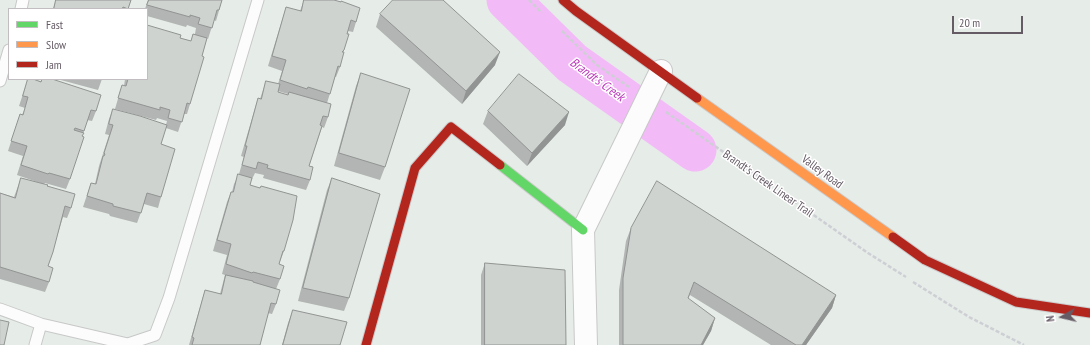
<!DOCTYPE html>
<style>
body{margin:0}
#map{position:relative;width:1090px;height:345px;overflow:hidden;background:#e6ece7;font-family:"PT Sans Narrow",sans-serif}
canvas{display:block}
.legend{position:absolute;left:8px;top:8px;width:140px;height:72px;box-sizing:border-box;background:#fff;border:1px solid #c1bdc1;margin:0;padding:5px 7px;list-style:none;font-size:12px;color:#655b65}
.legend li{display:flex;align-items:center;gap:8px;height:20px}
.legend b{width:20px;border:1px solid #c1bdc1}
.north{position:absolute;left:1042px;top:297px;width:40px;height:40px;-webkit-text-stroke:3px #fff;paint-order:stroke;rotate:262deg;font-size:11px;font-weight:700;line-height:16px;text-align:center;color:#655b65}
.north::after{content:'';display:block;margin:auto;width:14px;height:18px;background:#655b65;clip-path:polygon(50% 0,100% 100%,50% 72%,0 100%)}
.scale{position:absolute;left:952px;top:16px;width:71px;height:18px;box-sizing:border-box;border:2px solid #655b65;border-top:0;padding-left:5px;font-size:12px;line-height:14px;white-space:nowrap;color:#655b65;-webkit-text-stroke:3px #fff;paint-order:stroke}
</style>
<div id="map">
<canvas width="1090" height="345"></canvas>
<ul class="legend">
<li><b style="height:5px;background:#63d668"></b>Fast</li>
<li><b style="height:5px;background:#ff974d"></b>Slow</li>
<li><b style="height:5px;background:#b3261e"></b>Jam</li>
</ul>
<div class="north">N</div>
<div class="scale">20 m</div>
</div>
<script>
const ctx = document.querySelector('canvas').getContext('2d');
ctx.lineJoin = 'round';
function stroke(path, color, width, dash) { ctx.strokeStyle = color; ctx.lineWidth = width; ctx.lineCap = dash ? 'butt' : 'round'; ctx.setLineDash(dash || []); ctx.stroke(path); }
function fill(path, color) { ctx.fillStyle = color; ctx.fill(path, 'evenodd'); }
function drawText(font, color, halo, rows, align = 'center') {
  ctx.font = font + ' "PT Sans Narrow",sans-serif'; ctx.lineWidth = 3; ctx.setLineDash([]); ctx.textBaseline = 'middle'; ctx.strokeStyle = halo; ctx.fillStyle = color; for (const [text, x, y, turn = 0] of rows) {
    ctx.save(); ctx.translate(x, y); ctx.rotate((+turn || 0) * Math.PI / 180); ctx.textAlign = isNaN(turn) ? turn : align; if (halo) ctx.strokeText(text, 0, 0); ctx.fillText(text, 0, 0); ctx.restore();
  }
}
stroke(new Path2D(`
 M508 0 572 63 695 150`), '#f3baf8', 43);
const lane = new Path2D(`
 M21 9 23 0
 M0 81 9 50
 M0 309 41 324 128 344 155 335 169 298 258 0
 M35 345 41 324`);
const street = new Path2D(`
 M586 345 583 230 661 71`);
const fast = new Path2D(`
 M500 165 583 230`);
const slow = new Path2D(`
 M697 98 893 237`);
const jam = new Path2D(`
 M563 0 576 11 697 98
 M893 237 925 260 1016 302 1090 313
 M366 345 415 168 451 127 500 165`);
stroke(lane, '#c8c8c8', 13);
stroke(street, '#c8c8c8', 24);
stroke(fast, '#cbcacb', 11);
stroke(slow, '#cbcacb', 11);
stroke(jam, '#cbcacb', 11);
stroke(new Path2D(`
 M529 0 542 13
 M562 31 597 65 629 87
 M666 112 868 253 906 277
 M913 282 969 317 1024 345`), '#cecfd5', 2.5, [4, 2]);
stroke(lane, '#fbfcfb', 11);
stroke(street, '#fbfcfb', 22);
stroke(fast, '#63d668', 9);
stroke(slow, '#ff974d', 9);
stroke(jam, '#b3261e', 9);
fill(new Path2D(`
 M56 0H131L128 9H53Z
 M148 0H222L216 21 214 20 208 39 207 38 202 56 190 104 187 114H184L178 132 166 128 161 144V197L158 208 144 204 137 223 110 216 109 214 83 207 91 183 95 184 99 166 109 135 105 134 109 119 113 109 166 125 167 121 157 118 156 120 115 109 122 85 124 86 125 79H147L180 38 191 41 193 34H195L196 28 187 25 186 27 147 16V9H145Z
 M304 0H334L356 22 353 32 348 31 340 67 336 77H335L327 103 328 117 324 128 322 127 309 166 310 180 306 190 263 178 264 175 255 173 252 179H251L250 185 284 251 279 264 280 279 276 289V304L272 314 268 313 260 345H189L202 300 205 290 220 294 225 275 222 274 227 255 213 251 227 202 231 192H232L234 184 239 174 244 157 241 156 255 108 258 98 260 99 266 81 278 84 282 71 268 66 283 17 286 7 300 11ZM278 91 288 94V95L278 92Z
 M380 14 495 65 462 104 376 27Z
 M361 73 385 167 380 180 334 166 356 86Z
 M28 79 41 81V79L96 111 92 121 87 120 70 179 66 189 45 183 44 184 47 186 71 208 67 218 63 217 48 266 49 282 45 292 0 279V193L14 197 21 178 40 183 17 175 23 156 8 151 20 114 22 115 25 108 19 106Z
 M57 79H102L98 90Z
 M488 111 565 125 527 166 483 124Z
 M332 178 349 298 344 311 298 301 327 190Z
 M631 228 836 295 832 308 806 345H771L690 295 688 299 715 318 711 331 703 345H619V290L626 241Z
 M485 263 566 345H481V275Z
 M293 310 340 345H282L288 323Z`), '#b2b5b3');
fill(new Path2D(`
 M500 52 495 65 462 104 466 91Z
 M569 112 565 125 527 166 532 153Z
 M836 295 832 308 806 345H802Z
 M715 318 711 331 703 345H701Z`), '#919492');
const building = new Path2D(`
 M56 0H131L128 9 123 7 122 9H54Z
 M149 0H222L219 10H217L212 28 198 24 200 18 190 15V17L147 5Z
 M304 0H334L341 2V1L360 8 356 22 351 20 347 34H349L344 50 342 52H344L340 67 338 66 330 94 308 87 307 89 280 80 286 60 272 56 286 7 301 11Z
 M393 0H443L500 52 466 91 380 14Z
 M147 25 181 35 180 38 191 41 193 34 207 38 202 56 204 57 190 104 187 103 182 122 168 118 170 110 160 107V110L118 98 122 85 126 86 128 79H147Z
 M361 73 410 89 385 167 339 153Z
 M519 74 569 112 532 153 488 111Z
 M28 79H33L41 82 42 79H52L101 95 96 111 91 110 84 131 75 128 74 130 84 133 82 136 84 137 70 179 49 173 48 174 21 165 27 146 11 141 20 114 23 115 28 97 23 96Z
 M266 81 280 84 278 92 288 95 289 92 331 104 328 117 323 116 320 125 322 126 309 166 313 167 310 180 267 168 268 165 258 162 256 169 242 165 247 146H245L258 98 261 99Z
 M113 109 140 116 167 125 161 144 175 149 161 197 147 193 141 213 113 206V204L87 196 91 183 96 184 103 156H104L105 154 104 153 113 125 109 124Z
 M238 174 252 178 250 185 260 188 261 186 297 196 293 220 284 251H283L279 264 284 266 280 279 253 272 252 273 226 264 231 244 217 240 231 192H233Z
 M21 178 48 185 47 186 75 194 71 208 65 206 53 252 48 266 53 268 49 282 0 267V193L15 198Z
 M332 178 380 194 349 298 303 288Z
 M657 181 836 295 802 345H796L694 282 688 298 715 318 701 345H623V278L631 228Z
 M485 263 565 270 566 345H485Z
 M226 275 253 281V282L280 290 276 304 271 303 260 345H192L194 338 192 337 205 290 221 294Z
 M293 310 347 322 340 345H283Z
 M0 320 9 322 4 345H0Z`);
fill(building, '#cfd3d0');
stroke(building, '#919492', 1);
drawText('12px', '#655b65', '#fff', [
 ["Valley Road",822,172,36],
 ["Brandt's Creek Linear Trail",768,184,35]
]);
drawText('italic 13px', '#bb37bb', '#fff', [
 ["Brandt's Creek",597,80,36]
]);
</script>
